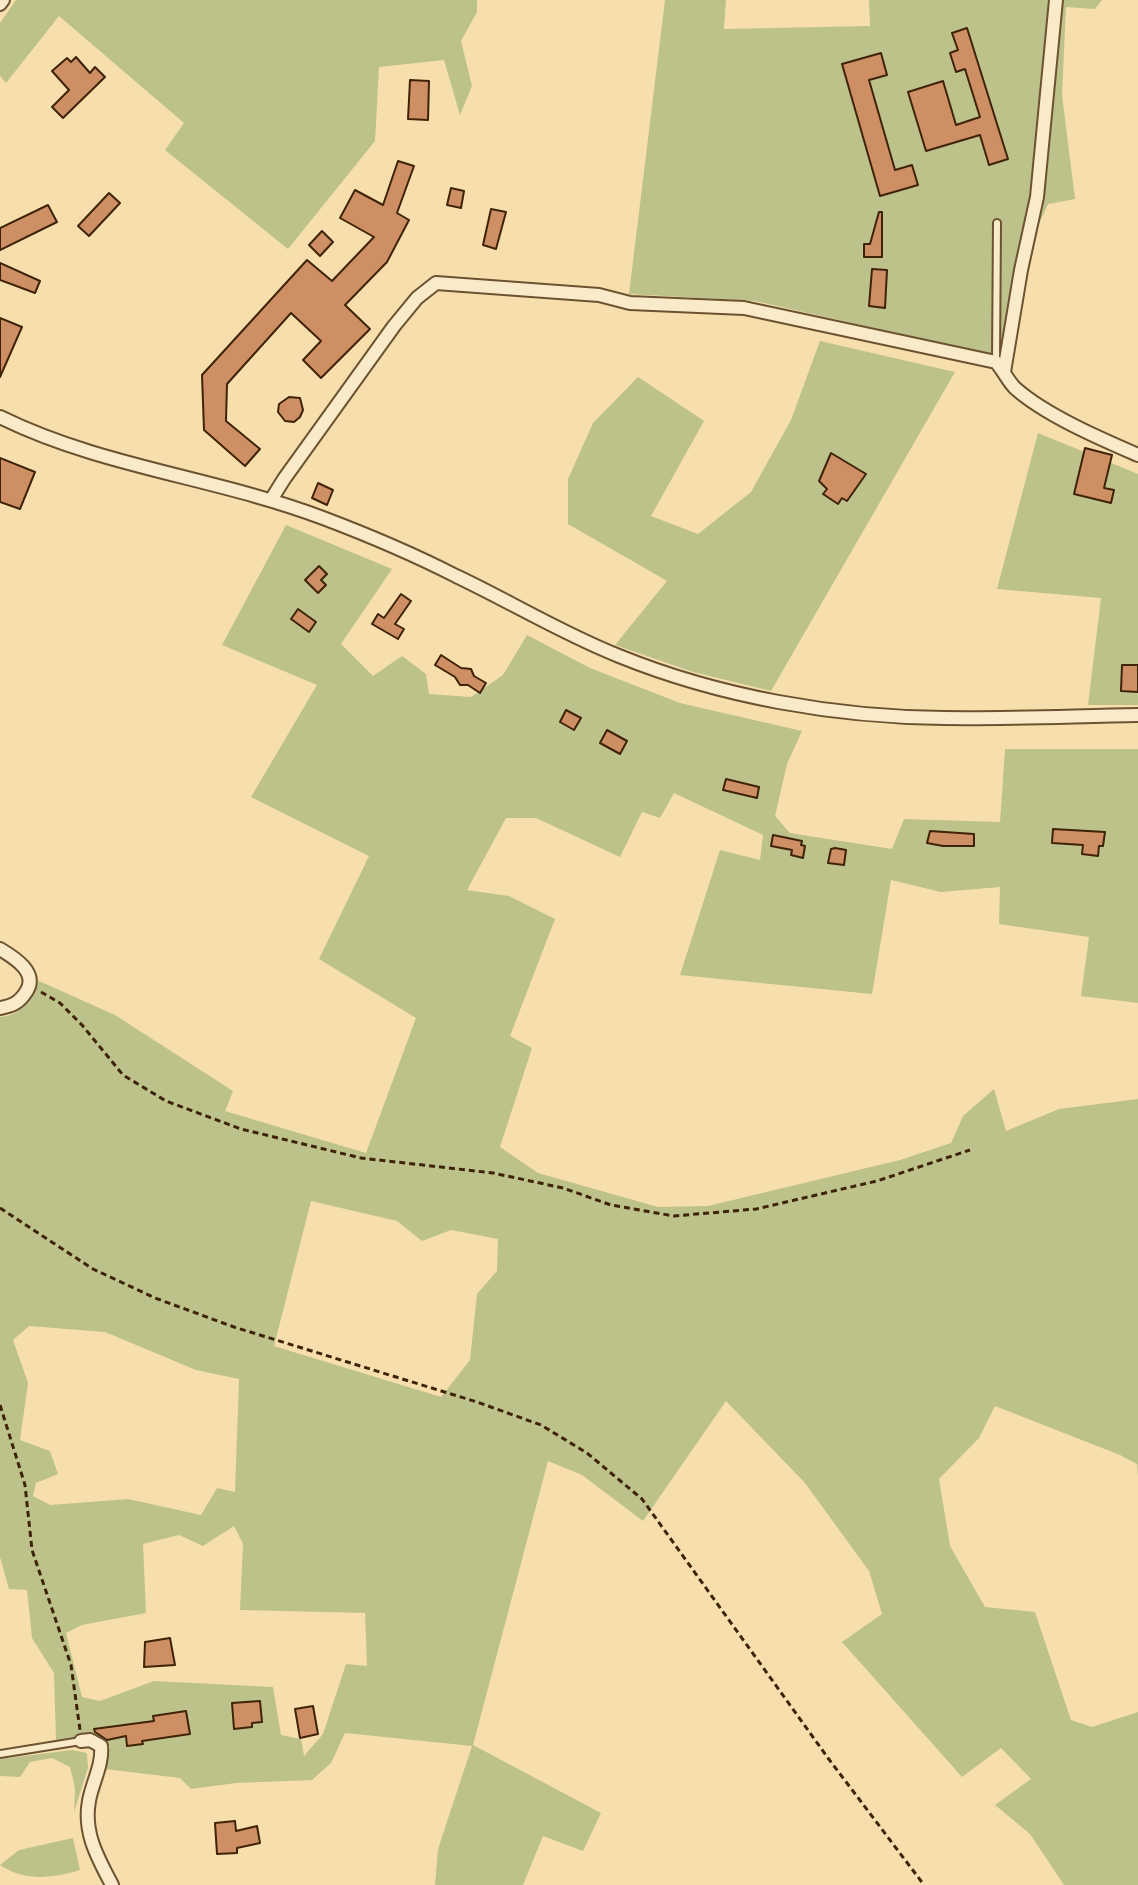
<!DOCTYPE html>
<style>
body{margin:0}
canvas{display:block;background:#f6dfad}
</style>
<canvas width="1138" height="1885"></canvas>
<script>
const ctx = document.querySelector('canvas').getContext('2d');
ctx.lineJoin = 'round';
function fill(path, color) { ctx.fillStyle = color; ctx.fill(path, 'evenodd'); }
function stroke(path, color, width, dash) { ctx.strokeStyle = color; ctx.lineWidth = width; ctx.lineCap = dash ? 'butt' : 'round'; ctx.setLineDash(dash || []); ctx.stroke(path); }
fill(new Path2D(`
 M16 0H477V12L461 41 472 86 460 115 444 60 379 67 375 141 288 249 165 150 184 123 59 16 6 83 0 76V23Z
 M665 0H726L724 29 870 26 869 0H1102L1095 9 1066 7 1062 95 1075 199 1048 204 1026 253 1006 358 755 301 629 294Z
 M820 341 955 372 771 691 693 672 615 645 667 581 568 524V479L593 423 638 377 704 421 651 516 698 534 751 492 791 420Z
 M1038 433 1138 474V705H1088L1101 598 997 589Z
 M286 525 392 569 341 644 373 676 402 656 426 674 429 694 471 697 503 675 527 635 590 668 680 703 802 731 787 764 775 816 790 833 892 849 904 819 1000 822 1005 749H1138V1003L1081 996 1089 937 999 924 1000 887 941 892 891 880 872 994 680 975 720 850 760 860 763 835 674 793 660 818 642 812 620 857 536 818H506L467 890 509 896 555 919 510 1036 532 1048 500 1147 538 1173 658 1207 708 1206 900 1160 951 1143 963 1116 994 1089 1006 1131 1059 1109 1138 1099V1476L1137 1464 1120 1455 995 1406 979 1438 939 1479 950 1546 985 1607 1035 1612 1071 1720 1092 1727 1138 1712V1885H1064L1030 1834 995 1805 1031 1779 1001 1748 962 1777 842 1642 882 1614 869 1571 805 1483 726 1401 643 1521 582 1475 548 1461 473 1745 601 1813 583 1851 543 1836 523 1885H435L438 1849 472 1746 345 1733 331 1763 312 1780 236 1783 191 1789 180 1778 105 1769 110 1746 99 1744 91 1735 56 1740 54 1673 32 1638 27 1590 9 1589 0 1557V1017C22 1015 32 1000 39 981L115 1015 233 1091 225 1111 366 1153 416 1018 319 959 369 856 251 797 317 685 222 645ZM311 1201 397 1221 422 1241 451 1230 498 1239 497 1271 477 1294 470 1360 441 1397 274 1346ZM29 1326 105 1332 196 1370 239 1379 235 1492 217 1488 201 1515 128 1499 50 1505 33 1496 36 1483 58 1474 50 1451 20 1440 28 1383 13 1340ZM234 1526 243 1544 240 1610 365 1613 367 1666 346 1664 323 1734 304 1756 301 1739 281 1735 273 1687 154 1681 100 1701 82 1697 66 1633 82 1625 146 1613 143 1544 179 1535 203 1546Z
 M72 1750 87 1753 88 1768 74 1812 75 1788 70 1767 52 1758 30 1762 20 1777 0 1776V1759Z
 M73 1838 80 1870C53 1878 25 1882 0 1865L19 1850Z`), '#bcc28a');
const building = new Path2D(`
 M967 28 1008 159 989 165 980 135 926 151 908 92 943 81 956 125 980 117 965 69 956 72 950 53 958 50 952 33Z
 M881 53 887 75 869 80 895 170 912 165 918 185 880 196 842 64Z
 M76 57 90 73 95 67 105 77 63 118 52 107 69 90 52 71 67 58 71 62Z
 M410 80 429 81 428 120 408 119Z
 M398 161 414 166 397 213 409 220 387 262 345 305 370 329 321 378 303 360 321 341 291 313 227 384 226 421 260 449 245 466 204 430 202 375 307 260 332 281 374 237 340 218 355 190 383 205Z
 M451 188 464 191 461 208 447 205Z
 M109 193 120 203 89 236 78 226Z
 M48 205 57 222 0 250V228Z
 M491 209 506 212 496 249 483 245Z
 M879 212H882V257H864V244H870Z
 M322 231 333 242 320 256 309 245Z
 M0 263 40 281 35 293 0 280Z
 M872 269 887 270 885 308 869 306Z
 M0 318 22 327 0 377Z
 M289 397 300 398 303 410 300 417 294 422 285 421 278 412 279 404Z
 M1085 448 1112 455 1104 488 1114 490 1111 503 1074 494Z
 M831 453 866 474 847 501 842 498 838 504 823 494 827 489 819 481Z
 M0 458 35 472 20 509 0 502Z
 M318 483 333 490 327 505 312 498Z
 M319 566 327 574 321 580 326 585 318 593 305 580Z
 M401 594 411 601 395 624 404 629 398 639 372 624 378 614 384 618Z
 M298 609 316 622 309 632 291 619Z
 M441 655 461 668 471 669 474 676 486 683 480 693 468 685H460L455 677 435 665Z
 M1122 665H1138V692L1121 691Z
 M566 710 581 718 574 730 560 722Z
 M607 730 627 741 620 754 600 743Z
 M726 779 759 787 757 798 723 790Z
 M1053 829 1105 832 1103 846H1099L1098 856 1082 854 1083 845 1052 843Z
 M930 831 974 834V846H943L927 843Z
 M773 835 802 841 801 845 805 846 803 858 791 855 792 850 771 846Z
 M835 848 846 850 844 865 828 863 831 849Z
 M170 1638 175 1665 144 1667 145 1642Z
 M260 1701 262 1722 252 1723V1727L234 1729 232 1703Z
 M313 1706 318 1734 300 1738 295 1709Z
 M186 1711 190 1734 142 1741 143 1744 127 1746 126 1736 107 1740 95 1732 94 1729 154 1721 153 1716Z
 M235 1821 236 1831 257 1826 260 1843 237 1848V1853L217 1854 215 1823Z`);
fill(building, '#cf8f65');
stroke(building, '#3f2307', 2);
const service = new Path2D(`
 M996 362 997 223
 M0 1754 81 1741`);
const minor = new Path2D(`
 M0 4 3 0
 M1004 372 1021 270 1037 197 1056 0
 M0 417C101 467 218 478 323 518 368 535 413 554 456 576 511 602 563 634 619 656 720 697 835 717 944 718 1009 719 1074 716 1138 715
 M271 500 284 479 394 326 417 298 436 283 599 295 630 303 744 308 996 362C1003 370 1008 381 1015 388 1045 415 1101 439 1138 455
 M0 949C15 958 39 973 26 992 19 1003 12 1006 0 1008
 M81 1741 90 1740 101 1746C103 1765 92 1783 89 1801 83 1833 98 1858 112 1885`);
stroke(service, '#6d5230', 10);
stroke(minor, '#6d5230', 16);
stroke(new Path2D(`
 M41 992 60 1003 82 1025 123 1075 166 1101 241 1129 361 1158 493 1173 563 1188 611 1205 674 1216 756 1209 877 1181 970 1150
 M0 1208 93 1269 155 1298 234 1327 477 1402 541 1425 587 1453 642 1499 828 1758 924 1885
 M0 1405 25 1485 32 1550 71 1665 80 1730`), '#3f2307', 3, [6, 4]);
stroke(service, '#f9eaca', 6);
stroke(minor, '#f9eaca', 12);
</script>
